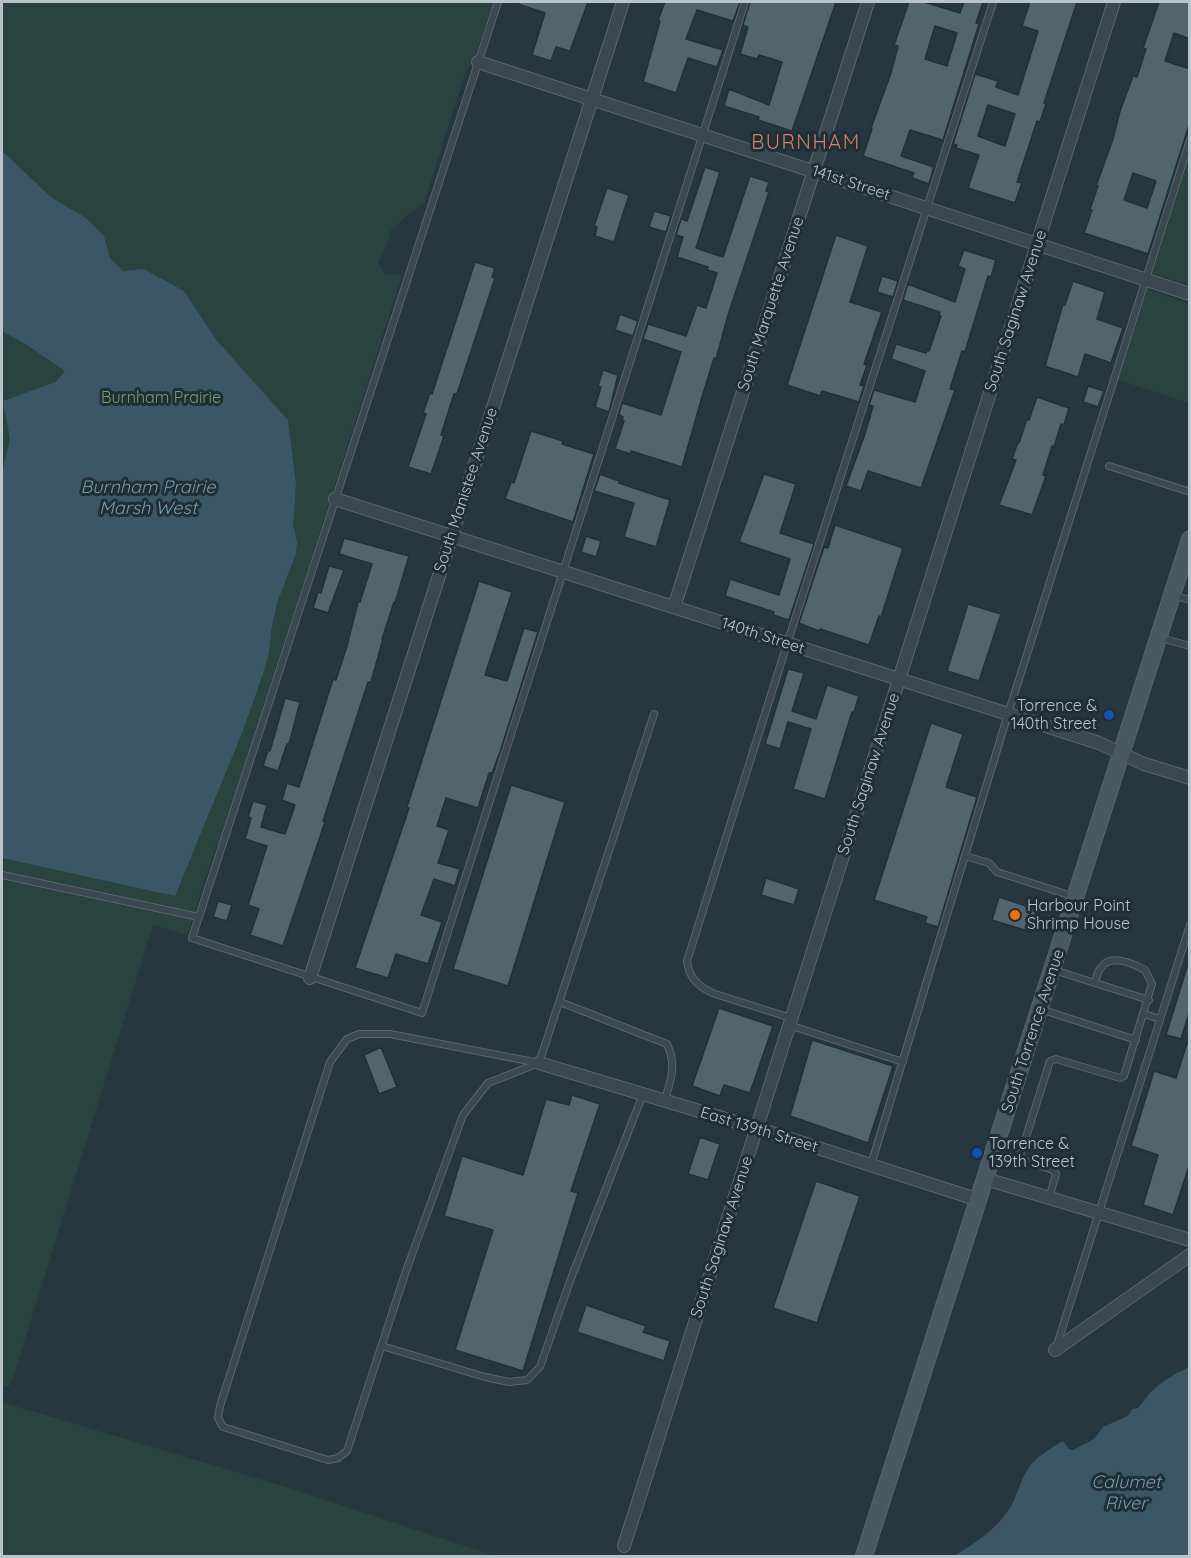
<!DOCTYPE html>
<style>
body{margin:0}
#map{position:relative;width:1191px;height:1558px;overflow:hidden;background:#273740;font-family:Quicksand,sans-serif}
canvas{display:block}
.frame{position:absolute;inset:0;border:3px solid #b8c3ca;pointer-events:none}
</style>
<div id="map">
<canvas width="1191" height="1558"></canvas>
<div class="frame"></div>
</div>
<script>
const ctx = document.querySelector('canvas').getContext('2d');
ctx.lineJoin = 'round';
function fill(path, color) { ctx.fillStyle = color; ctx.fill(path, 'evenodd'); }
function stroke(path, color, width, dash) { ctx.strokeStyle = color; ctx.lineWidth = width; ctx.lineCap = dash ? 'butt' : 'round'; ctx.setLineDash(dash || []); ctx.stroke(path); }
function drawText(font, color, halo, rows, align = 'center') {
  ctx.font = font + ' Quicksand,sans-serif'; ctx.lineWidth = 6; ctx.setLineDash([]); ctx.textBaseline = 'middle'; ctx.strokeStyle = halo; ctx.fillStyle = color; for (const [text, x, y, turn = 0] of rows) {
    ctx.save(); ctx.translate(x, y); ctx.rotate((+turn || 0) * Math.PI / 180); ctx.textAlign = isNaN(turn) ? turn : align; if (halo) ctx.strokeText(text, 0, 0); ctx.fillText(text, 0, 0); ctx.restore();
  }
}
fill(new Path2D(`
 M2 2H494L473 63 467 68 424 203 410 213 390 231 388 242 378 263 385 274 402 275 220 843H217L187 935 153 925 11 1385 2 1387Z
 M1189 155V285L1152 273Z
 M1147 289 1189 304V403L1118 380Z
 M2 1402 296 1490 495 1556H2Z`), '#2a433f');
fill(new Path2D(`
 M2 151 52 198 86 218 104 236 110 258 123 271 144 269 184 291 217 341 288 420 296 485 293 524 297 542 296 553 277 603 271 631 269 652 264 671 242 733 175 896 2 858V473L10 439 3 401 56 382 65 371 27 345 2 331Z
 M1189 1367V1556H954C974 1544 997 1529 1010 1508 1017 1496 1020 1482 1027 1470 1035 1457 1050 1449 1063 1441L1069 1449 1073 1450 1094 1439 1103 1427 1128 1416 1132 1409 1138 1408C1143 1403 1146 1397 1151 1392 1162 1381 1175 1374 1189 1367Z`), '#3b5766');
const building = new Path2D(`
 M518 2H588L570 51 556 47 551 61 532 55 545 13 518 4Z
 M665 2H740L733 21 697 10 686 39 723 50 717 67 688 58 676 93 643 82 660 21 658 20Z
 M750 2H836L792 131 758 120 759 117 724 106 729 89 769 105 782 62 759 55 757 59 740 54 748 27 743 25Z
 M909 2H924L960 13 964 2H983L976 23 979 24 943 140 910 130 901 156 934 167 929 184 912 178 914 173 863 156 872 129 871 128 891 73 898 46 894 45ZM935 26 957 33 947 66 925 59Z
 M1030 2H1077L1044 103 1046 104 1040 122 1037 121 1017 182 1022 183 1015 203 968 188 979 155 956 148 957 145 953 144 975 74 998 81 996 87 1018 95 1038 31 1022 26ZM988 105 1015 114 1005 146 978 136Z
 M1159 2H1190V39L1174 33 1165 61 1190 69V122L1148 254 1084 233 1092 210 1090 209 1098 186H1096L1113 139 1120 111 1133 76 1137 77 1146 49 1143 48ZM1133 173 1156 181 1147 208 1124 200Z
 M705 167 720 172 696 248 723 257 750 176 769 182 766 191 769 192 728 315 716 359 714 358 702 397 682 467 631 451V454L615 449 624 421 622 420 623 417 619 415 622 403 661 415 681 352 643 339 648 324 686 336 697 305 706 308 717 273 707 270 708 267 677 257 683 237 676 235 681 219 687 221Z
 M607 188 629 195 614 242 595 236 597 227 594 226Z
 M654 211 671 216 666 232 649 227Z
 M836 235 868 246 850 302 882 312 864 364 867 365 860 385 864 386 859 402 822 391 820 396 787 385Z
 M964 250 996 260 991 277 988 276 965 352 962 351 950 389 955 390 921 488 868 471 861 491 846 486 865 434 873 406 869 405 874 390 915 402 925 371 891 359 896 344 926 353 927 350 929 351 941 316 939 315 940 312 903 300 908 284 955 302 965 269 958 266Z
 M475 262 495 268 492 277 495 278 457 394H454L441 435 444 436 431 474 408 467 426 414 423 413 430 393 432 394Z
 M882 276 898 281 893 297 877 292Z
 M1073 281 1105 292 1097 319 1123 328 1111 363 1085 354 1078 377 1045 366 1063 304 1065 305Z
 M620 314 638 321 633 336 615 330Z
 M603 370 618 375 609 412 595 407 601 387 598 386Z
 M1088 386 1104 391 1098 407 1083 402Z
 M1037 397 1069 408 1064 425 1061 424 1054 447 1052 446 1043 475 1046 476 1032 515 999 505 1016 460 1012 459 1018 442 1019 443 1027 419 1029 420Z
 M531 431 563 441 562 444 594 454 573 522 505 499 511 482 514 483Z
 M600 474 619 481V483L670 500 656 547 624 537 634 503 594 491Z
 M764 474 796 484 780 533 814 544 789 620 773 615 774 612 725 596 730 579 779 595 790 559 739 542Z
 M835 525 903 548 881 617 879 616 869 645 820 629 819 631 799 623 824 547 828 548Z
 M586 536 601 541 596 557 581 552Z
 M344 538 409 556 395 603 394 602 382 639H383L371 682H368L323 821 325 822 283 946 250 935 259 909 248 905 267 846 245 839 251 818 248 817 253 801 267 805 261 827 285 834 295 805 282 800 287 783 299 787 333 679 336 680 347 646 358 602H360L372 564 339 554Z
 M329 566 344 570 328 613 313 608 318 592 321 593Z
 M479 581 512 592 485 675 507 681 524 628 538 632 500 752 492 773H489L478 808 446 798 437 826 449 830 438 863 460 869 455 886 434 879 421 915 442 922 428 964 396 954 388 978 355 968 409 808 407 807Z
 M968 604 1001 614 979 681 947 671Z
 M788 669 804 673 792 711 816 719 827 685 859 696 854 712H852L825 799 793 789 811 729 788 722 780 749 765 744Z
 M285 698 300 702 289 744H287L278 771 263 766 268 750 270 751Z
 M931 723 963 734 946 787 977 797 938 927 925 923 927 917 874 900Z
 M511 785 565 802 508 986 453 969Z
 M766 878 799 889 794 905 761 895Z
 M999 897 1038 910 1031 932 992 920Z
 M218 901 232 905 227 921 213 917Z
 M1187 967H1190V1010L1181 1039 1166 1035Z
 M719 1008 773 1026 750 1093 724 1085 720 1096 692 1086Z
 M812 1040 893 1066 868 1143 790 1116Z
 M1187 1043 1190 1044V1163L1173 1215 1143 1205 1158 1155 1131 1146 1154 1071 1176 1078Z
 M381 1047 397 1087 379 1094 364 1055Z
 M572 1095 600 1104 571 1191 578 1193 523 1371 455 1350 493 1230 444 1216 462 1156 523 1175 546 1099 569 1105Z
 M700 1137 720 1144 708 1180 688 1174Z
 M816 1181 860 1196 817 1323 773 1308Z
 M586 1305 646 1326 643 1332 670 1341 664 1361 577 1332Z`);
fill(building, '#52656d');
stroke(building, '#223037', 1.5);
const lane = new Path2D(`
 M498 2 192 938 422 1013 745 2
 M1109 466 1190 492
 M1172 595 1190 600
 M1161 638 1190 646
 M965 856 989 863 997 872 1075 897
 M2 875 199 917
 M1095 983 1149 1000
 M560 1002 667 1044C677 1066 671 1078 665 1100
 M1040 1009 1136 1040
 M1144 1014 1160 1019
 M791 1018 712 993C697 985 689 978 687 961L787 644 993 2
 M789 1025 903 1062
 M539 1063 390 1034H359L347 1039 330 1062 220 1406 218 1418 223 1427 328 1460 338 1458 347 1451 406 1271 463 1115 488 1083 539 1063 654 714
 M871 1165 1008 714 1190 140
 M1049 1198 1056 1174 1053 1170 1023 1160 1020 1156 1050 1061 1056 1059 1120 1078 1124 1076 1152 984 1145 970C1132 963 1109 953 1100 969 1097 973 1096 979 1095 983L1054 970
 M382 1346 485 1377 509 1382 527 1380 540 1367 570 1281 643 1094
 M1056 1348 1190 925`);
const street = new Path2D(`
 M478 62 1190 294
 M335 499 1099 743 1144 764 1190 778
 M674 607 868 2
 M310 978 623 2
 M539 1063 756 1128 979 1200
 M986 1179 1190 1240
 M1055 1350 1190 1255
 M624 1546 1114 2`);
const secondary = new Path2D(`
 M864 1556 1190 539`);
stroke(lane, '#59666d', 8);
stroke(street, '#59666d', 14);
stroke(secondary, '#59666d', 18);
stroke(lane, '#3b4850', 6);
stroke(street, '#3b4850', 12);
stroke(secondary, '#495963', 16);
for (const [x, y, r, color] of [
 [1109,715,6,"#1a4fb4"],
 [1015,915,6,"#e8710a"],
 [977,1153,6,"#1a4fb4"]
]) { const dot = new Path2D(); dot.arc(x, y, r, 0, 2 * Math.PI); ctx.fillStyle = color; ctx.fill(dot); stroke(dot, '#202e35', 2); }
drawText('16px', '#b8c3ca', '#202e35', [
 ["141st Street",851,183,18],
 ["South Marquette Avenue",771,304,-72],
 ["South Saginaw Avenue",1016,311,-72],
 ["South Manistee Avenue",466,490,-72],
 ["140th Street",763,636,18],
 ["South Saginaw Avenue",869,774,-72],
 ["South Torrence Avenue",1033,1031,-72],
 ["East 139th Street",759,1130,17],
 ["South Saginaw Avenue",722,1237,-72]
]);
drawText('16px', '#779f77', '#202e35', [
 ["Burnham Prairie",161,398]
]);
drawText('16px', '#b8c3ca', '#202e35', [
 ["Torrence &",1097,706,"right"],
 ["140th Street",1097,724,"right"],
 ["Harbour Point",1027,906],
 ["Shrimp House",1027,924],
 ["Torrence &",989,1144],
 ["139th Street",989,1162]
], 'left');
drawText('italic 18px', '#799aac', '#202e35', [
 ["Burnham Prairie",148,488],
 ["Marsh West",148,509],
 ["Calumet",1126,1483],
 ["River",1126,1504]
]);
ctx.letterSpacing = '1.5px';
drawText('20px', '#d2806b', '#202e35', [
 ["BURNHAM",806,143]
]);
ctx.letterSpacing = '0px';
</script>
